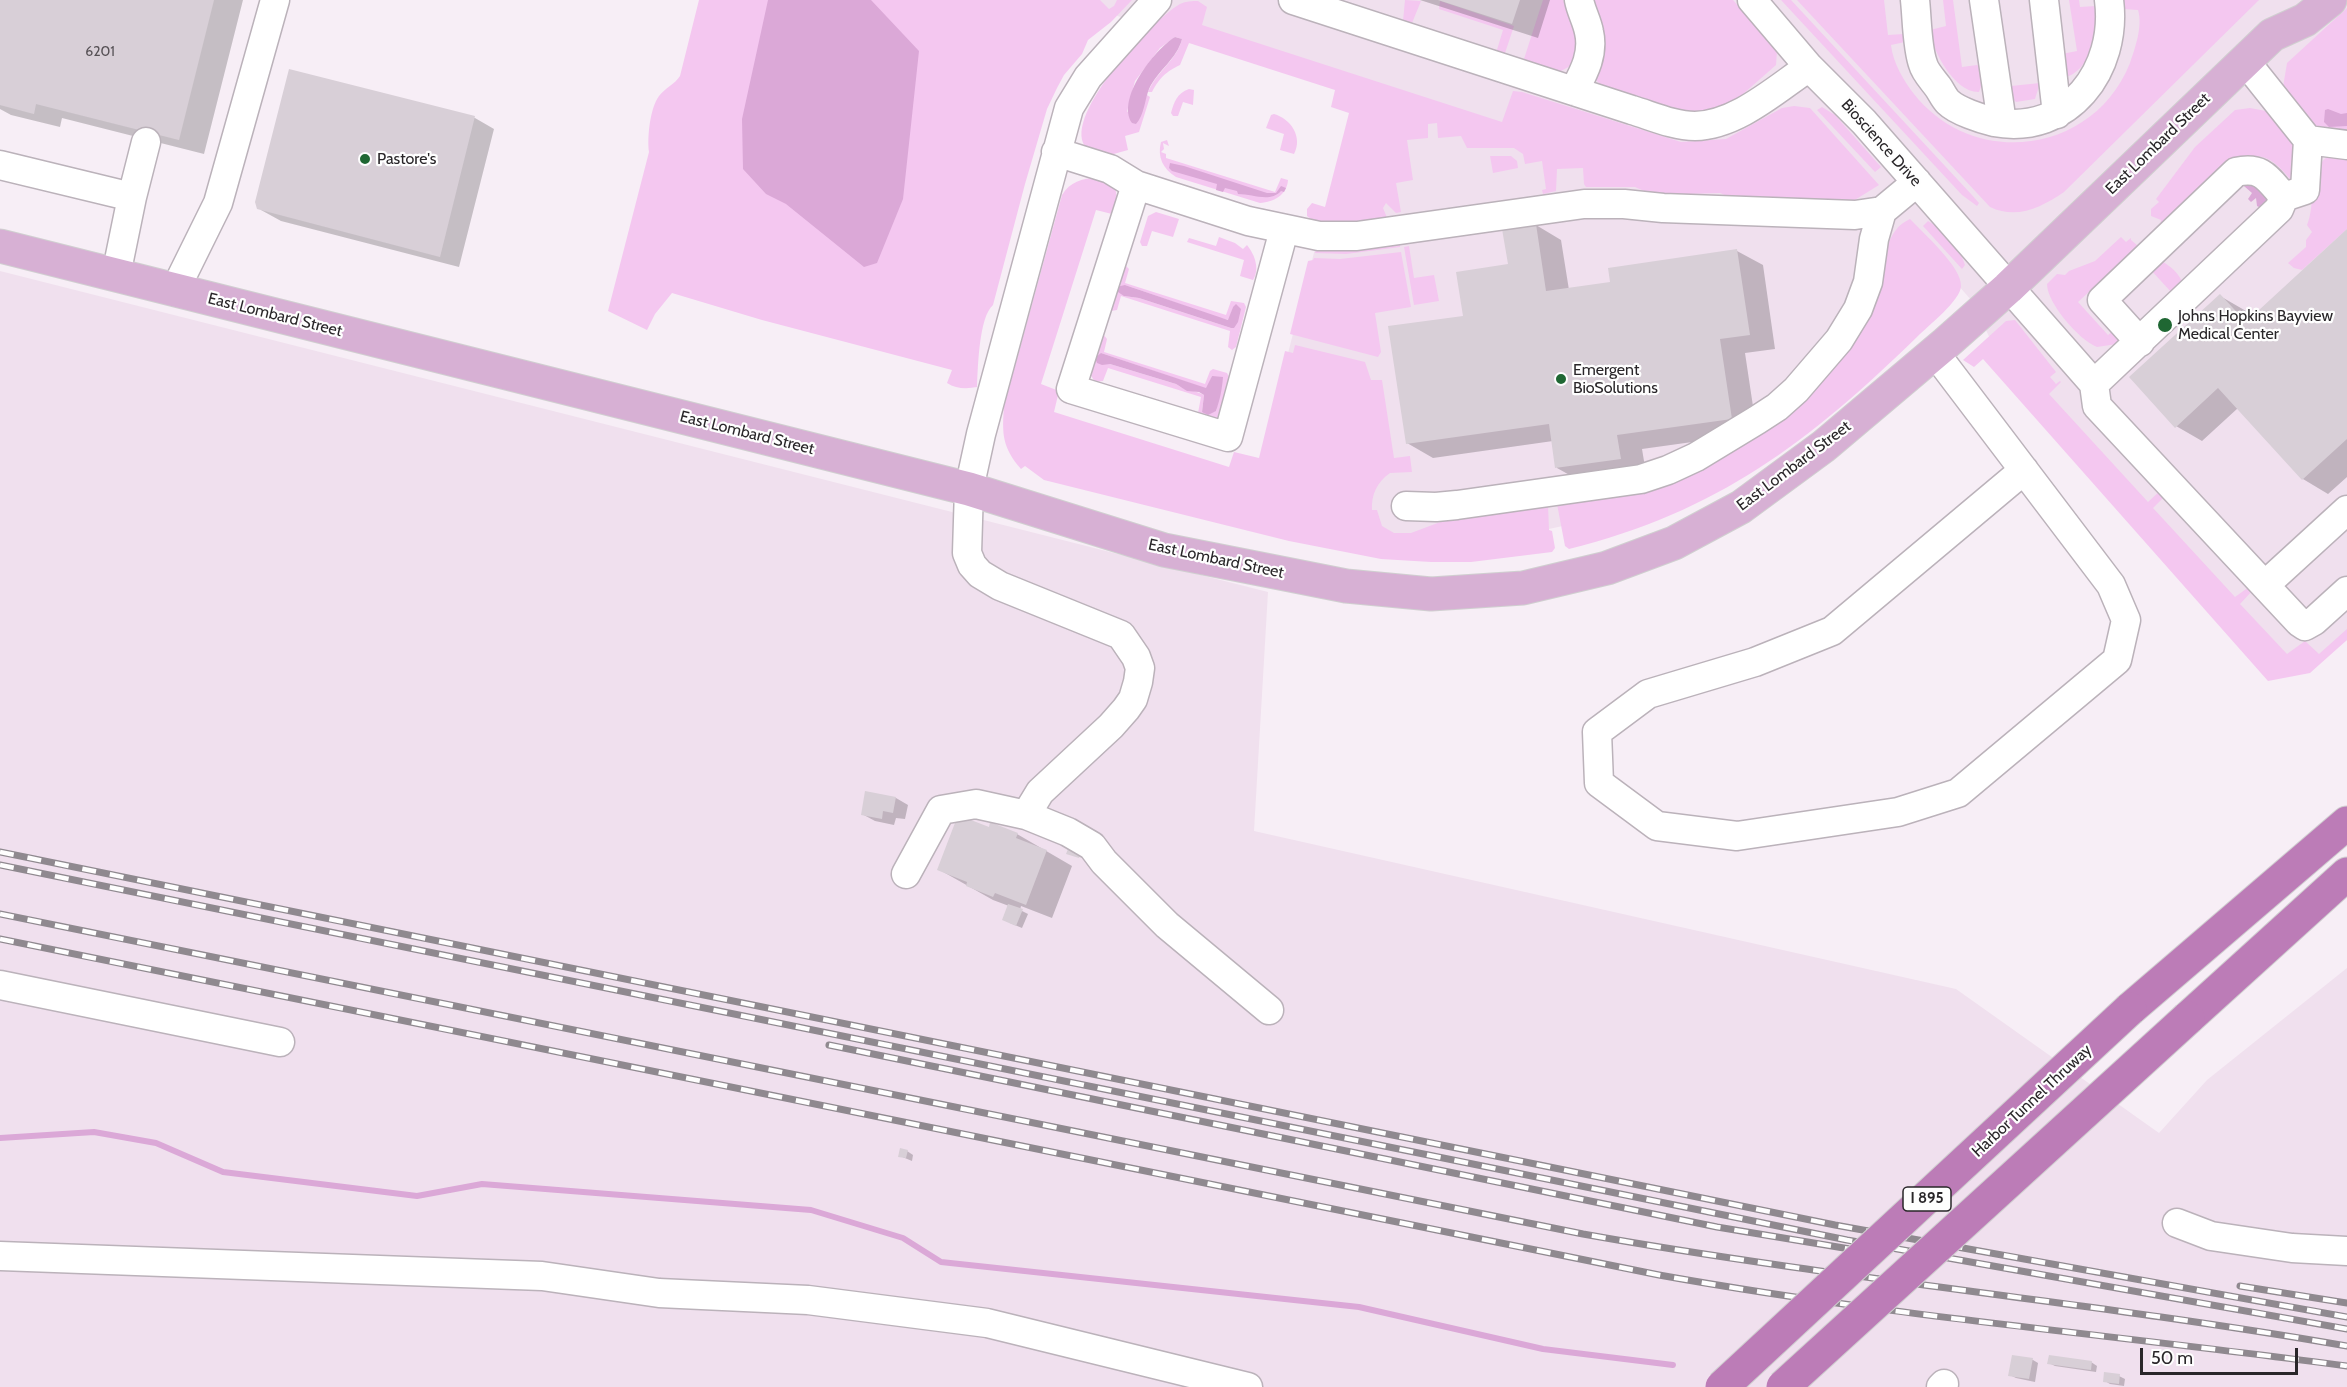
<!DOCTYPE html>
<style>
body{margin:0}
#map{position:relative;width:2347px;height:1387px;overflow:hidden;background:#f7eef6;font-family:Cabin,sans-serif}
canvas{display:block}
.scale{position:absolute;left:2140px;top:1348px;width:158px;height:27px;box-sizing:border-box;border:3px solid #292629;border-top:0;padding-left:8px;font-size:18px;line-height:21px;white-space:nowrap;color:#292629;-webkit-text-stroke:4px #fefefe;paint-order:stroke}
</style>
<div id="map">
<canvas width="2347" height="1387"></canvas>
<div class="scale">50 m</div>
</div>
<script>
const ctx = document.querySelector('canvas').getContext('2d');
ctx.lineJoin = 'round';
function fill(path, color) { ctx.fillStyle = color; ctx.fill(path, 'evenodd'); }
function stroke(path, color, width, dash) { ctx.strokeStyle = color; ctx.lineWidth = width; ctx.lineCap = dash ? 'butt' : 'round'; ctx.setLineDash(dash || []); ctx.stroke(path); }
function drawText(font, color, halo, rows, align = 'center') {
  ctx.font = font + ' Cabin,sans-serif'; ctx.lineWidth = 4.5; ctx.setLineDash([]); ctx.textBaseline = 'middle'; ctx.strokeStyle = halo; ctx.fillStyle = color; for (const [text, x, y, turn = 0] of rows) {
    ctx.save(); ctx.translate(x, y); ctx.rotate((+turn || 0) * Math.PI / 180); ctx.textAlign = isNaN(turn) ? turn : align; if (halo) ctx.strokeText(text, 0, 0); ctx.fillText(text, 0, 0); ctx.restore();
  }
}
fill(new Path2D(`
 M1069 0H2347V640L2305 674 1995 349 1972 301 1936 260 1932 290 1595 519 1526 534 1378 536 1286 361 1355 94Z
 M0 271 1268 592 1254 831 1956 989 2159 1133 2207 1080 2347 968V1387H0Z`), '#f0e0ee');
fill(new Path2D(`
 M699 0H1100L1109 9 1114 6 1117 0H1132L1111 22 1088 40 1082 54 1064 75 1057 88 1047 109 1025 184 993 305C979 317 978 367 977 387 967 389 956 389 947 383L952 370 762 320 672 293 655 314 647 330 608 311 649 152C647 138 650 108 659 96 665 88 675 84 680 76Z
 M1405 0 1421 1 1412 23 1403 21Z
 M1543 0H1563L1579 37 1574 64 1559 72 1523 62Z
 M1594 0H1733L1777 51 1776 65 1734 102 1700 114 1677 111 1603 87 1594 78 1601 33Z
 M1781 0H1791L1971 194 1979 203 1977 206 1962 195Z
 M1797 0H1884L1888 35 1904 34 1905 42 1891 45C1893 63 1904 81 1914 94 1974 170 2094 154 2130 63 2135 48 2143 26 2138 10L2123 9 2121 0H2259L2064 192C2042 207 2017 220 1990 207Z
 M1943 0H1953L1962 67 1977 65 1981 67 1982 84 1979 92C1955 93 1932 51 1930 30L1946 26Z
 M2069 0H2079L2080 7 2096 6C2096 15 2098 26 2096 36 2093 51 2082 73 2066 77L2062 54 2077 51Z
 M1198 1 1207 7 1202 25 1502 122 1513 91 1522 92 1681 142 1726 139 1782 108 1794 106 1810 108 1879 185 1850 203 1732 198 1720 193 1653 195 1635 187H1586L1584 184 1583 168 1557 169 1556 191 1543 194 1542 190 1546 189 1542 161 1525 164 1523 154 1514 148H1467L1461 136 1438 138 1437 123 1428 124V138L1407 140 1413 180 1396 183 1401 212 1396 213 1386 203 1383 208 1388 220C1367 222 1323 232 1307 216V209L1312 203 1325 207 1349 113 1331 107 1335 90 1189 43 1180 65C1166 72 1160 77 1152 92H1148C1157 71 1177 60 1182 39L1175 37 1160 48 1135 81 1127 112 1144 103 1147 95 1150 97 1139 132 1125 136 1128 150 1110 155 1085 146C1063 115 1153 19 1180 4 1186 1 1192 1 1198 1Z
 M1440 1 1514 26 1504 56 1496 53 1503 30 1439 9Z
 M2347 8V134L2313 127 2282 93 2287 63Z
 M2040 83 2035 99 2016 102 2007 93 2011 86Z
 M1189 89 1194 90 1193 105 1183 102 1178 116H1173L1171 113C1174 102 1177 93 1189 89Z
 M1822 107 1835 115 1881 167 1875 172 1817 110Z
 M2250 108 2266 111 2289 137 2294 146 2293 182C2275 162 2267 151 2238 158L2160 227 2161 220 2151 216V209L2159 202 2156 199 2195 147 2235 110Z
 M1274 114C1291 119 1303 137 1294 154L1280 150 1284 134 1266 128 1271 115Z
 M1167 140 1169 146 1163 143 1164 149 1161 152 1166 154V158L1275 192 1281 178 1288 180C1287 195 1274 202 1260 203L1176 177C1163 169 1157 157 1161 142Z
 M1490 156H1511L1517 161 1518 168 1493 173Z
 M2347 156V229L2302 270 2294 268 2288 263 2306 247V240L2312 232 2307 225C2316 205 2307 172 2327 157Z
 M1097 178 1115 187 1117 197 1112 214 1096 210 1041 384 1059 391 1054 412 1229 467 1234 452 1259 458 1285 351 1293 353 1295 345 1365 362 1371 380H1382L1394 458 1410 456 1412 472 1390 473C1377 482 1371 495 1372 510H1377L1382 526 1394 533H1411L1443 521 1548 505 1549 530 1552 531 1555 548 1552 552 1471 562H1431L1381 559 1289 541 1044 480 1025 466 1021 469C1002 447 1002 434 1004 406L1062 195C1070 182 1082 178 1097 178Z
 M1156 212 1179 219 1173 237 1152 231 1147 246H1142L1140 242 1148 216Z
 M1910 219C1923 233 1962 267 1961 286 1961 300 1928 326 1917 337 1809 442 1718 512 1569 549L1565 546 1557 504 1774 424 1887 247C1892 234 1897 225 1910 219Z
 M1928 221C1943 230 1960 248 1965 265L1962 269 1923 226Z
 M1219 237 1235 243 1243 249 1247 245C1255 255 1260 269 1253 280L1240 276 1244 260 1187 242 1189 238 1216 246Z
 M2121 237 2126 242 2131 238V240L2138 246 2078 302 2108 335 2121 325V338L2117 344 2097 347C2079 340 2047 303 2047 284L2057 274 2065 275 2069 271 2095 261Z
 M1400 244V247L1346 254 1315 253 1316 250 1341 251Z
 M1409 246 1414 278 1434 275 1439 301 1414 305 1404 247Z
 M1401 252 1411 307 1375 313 1381 352 1378 357 1290 334 1308 261 1313 260 1314 258 1340 259Z
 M2158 259C2171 266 2178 272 2184 285L2172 293 2150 269Z
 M1125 265 1129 269 1125 283 1226 315 1231 301 1244 303 1246 307 1236 347 1232 350 1228 347 1230 331 1121 296 1117 310 1111 311 1108 309 1123 266ZM1125 285 1220 318 1229 320 1233 307 1231 328 1139 298 1124 296Z
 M2015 320 2056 372 2050 377 2056 384 2060 381 2061 382 2049 394 2148 502 2161 490 2165 496 2153 508 2235 597 2249 587 2252 591 2240 604 2287 654 2305 641 2319 654 2347 629V640L2310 673 2268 681 1983 359 1974 367 1963 360 2006 321Z
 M1103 334 1107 339 1104 352 1205 384 1210 371 1213 369 1227 373 1229 377 1219 418 1217 419 1198 413 1201 397 1108 368 1103 381 1095 382 1090 374ZM1101 353 1207 389 1212 376 1222 384 1216 411 1202 412 1204 395C1196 390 1185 391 1176 384L1110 364Z`), '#f4c7f0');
fill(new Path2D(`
 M768 0H871L919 51 903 199 877 263 864 267 786 204 766 194 743 169 742 119Z
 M1175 37 1182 39C1177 59 1158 70 1149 89 1145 99 1144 116 1136 124L1132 123C1116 99 1154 50 1175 37Z
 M2328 109 2341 114 2347 113V126L2329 127 2324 122 2325 110Z
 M1170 163 1184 166 1267 193H1276L1281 186 1286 188 1284 192 1281 191C1270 203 1253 194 1238 194L1237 191 1225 188 1223 192 1216 190 1217 184 1172 171 1169 168Z
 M2248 178 2271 199 2263 209 2257 206 2256 198 2251 202 2248 199 2252 193 2244 186Z
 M1125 285 1228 320 1233 307 1236 304 1241 309 1238 322 1234 328H1231L1139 298 1124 296 1115 290 1116 287Z
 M1101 353 1206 388 1212 376 1223 377C1222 390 1220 399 1216 411L1208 415 1202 412 1204 395 1199 392 1187 391 1176 384 1110 364 1102 365 1097 363 1095 358Z`), '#dba8d7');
fill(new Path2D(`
 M0 0H243L204 154 62 118 60 127 11 115 0 109Z
 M1420 0H1550L1538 38Z
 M290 71 475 118 494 129 459 267 281 221 261 210Z
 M1536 225 1561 240 1569 290 1612 283 1737 251 1763 265 1775 349 1745 353 1757 433 1642 449 1646 473 1582 482 1557 468 1553 441 1433 458 1407 443 1464 317 1510 266Z
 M2347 231V477L2328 494 2303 479 2238 408 2202 441 2176 426 2220 296 2246 311 2252 318Z
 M866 792 896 798 908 805 905 819 896 818 894 825 875 821 862 814Z
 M990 829 1017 834 1072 866 1052 918 1021 906 1020 910 1028 914 1022 928 1010 923 1009 906 993 900 938 869Z
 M907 1151 913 1155 912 1161 900 1156Z
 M2013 1356 2033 1360 2038 1363 2035 1382 2016 1378 2010 1375Z
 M2091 1362 2097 1366 2096 1372 2055 1366 2049 1363Z
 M2119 1376 2125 1379 2124 1386 2110 1384 2105 1381Z`), '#0003');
stroke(new Path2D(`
 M0 1138 94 1132 156 1143 223 1172 417 1196 482 1184 811 1210 903 1238 941 1262 1359 1307 1543 1349 1673 1365`), '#dba8d7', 6);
fill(new Path2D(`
 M0 0H214L179 140 36 104 34 114 0 105Z
 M1438 0H1520L1512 24Z
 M289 69 475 116 440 257 257 209 255 202Z
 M1536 224 1546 291 1610 282 1608 268 1737 249 1750 335 1720 339 1732 419 1617 435 1621 459 1555 468 1549 424 1406 444 1388 326 1463 316 1456 272 1508 264 1502 229Z
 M2347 229V439L2302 480 2218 388 2175 428 2129 377 2220 294 2246 322Z
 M865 791 896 797 893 813 883 811 882 819 861 815Z
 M958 815 989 827 990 822 1018 833 1016 838 1047 850 1026 905 995 893 993 897 966 886 967 882 937 870Z
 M1070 844 1083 849 1079 858 1066 854Z
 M1008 904 1023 909 1016 926 1002 920Z
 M900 1148 908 1150 906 1158 898 1157Z
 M2012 1355 2033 1358 2029 1379 2008 1376Z
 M2049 1355 2092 1361 2091 1370 2047 1364Z
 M2104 1372 2120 1374 2119 1384 2103 1382Z`), '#d8cfd7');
const minor = new Path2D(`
 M1293 0 1632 110C1652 116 1674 126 1695 126 1737 125 1776 89 1809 67
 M1752 0 1809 67 1864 122 2094 384 2097 406 2299 622 2305 626 2314 621 2347 591
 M1915 0C1917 18 1917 48 1923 64 1925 72 1933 80 1938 87 1941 91 1944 98 1948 102 1957 111 1982 119 1994 122 2069 136 2118 69 2109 0
 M1984 0 2002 123
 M2044 0 2057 114
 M2245 61 2308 140 2305 190 2284 197
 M1574 91C1584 72 1594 54 1589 32 1587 21 1581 11 1579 0
 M2308 140 2347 145
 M1056 152 1110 169 1136 185 1248 221 1319 236H1357L1584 204H1624L1663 208 1855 215 1882 211
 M0 165 132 197
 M1136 185 1071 389 1228 437 1284 230
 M116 275 132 197 146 142
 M175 290 218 203 275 0
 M1935 353 2111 585 2126 620 2117 660 1958 793 1898 812 1737 836 1657 826 1599 783 1597 732 1648 694 1755 662 1832 631 2024 470
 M2094 384 2279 209 2284 197C2268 179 2263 166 2236 172L2102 300 2140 342
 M1406 506 1436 507 1457 505 1641 479 1668 470 1696 457 1757 420 1777 407 1796 390 1839 340 1858 309 1868 282 1874 239 1882 211 1917 182
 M2265 585 2347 510
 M1026 815 1068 832 1092 846 1104 862 1167 925 1269 1010
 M906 874 941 810 976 804 1026 815 1040 792 1111 726 1126 709 1133 699 1138 682 1140 668 1136 657 1121 635 1000 586 980 574 972 565 967 553 969 489 981 434 1069 108 1088 77 1157 0
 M0 985 280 1042
 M2177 1223 2211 1236 2292 1248 2347 1251
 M0 1256 542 1276 659 1293 808 1300 987 1323 1248 1387
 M1941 1387 1944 1384`);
const major = new Path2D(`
 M0 246 969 489 1164 550 1346 586 1431 594 1523 588 1607 568 1674 543 1741 507 1824 446 1946 343 2008 288 2272 35 2305 20 2330 0`);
const highway = new Path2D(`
 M2130 1009 2347 823
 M2188 1018 2347 874`);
stroke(minor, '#bbb2ba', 31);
stroke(major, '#d0cfd0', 35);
stroke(highway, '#d0cfd0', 35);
stroke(minor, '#fff', 28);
stroke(major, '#d7b0d4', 33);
stroke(highway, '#bc7cb7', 33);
const rail = new Path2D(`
 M0 852 1835 1225 2347 1317
 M0 865 1847 1240 2347 1329
 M0 914 1583 1234C1836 1279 2093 1302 2347 1346
 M0 939 1659 1275C1887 1316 2117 1335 2347 1366
 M829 1045 1717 1227 1880 1254
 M2240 1286 2347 1303`);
stroke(rail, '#8f898f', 7);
stroke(rail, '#fefefe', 4.5, [14]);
const highwayBridge = new Path2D(`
 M1722 1387 2130 1009
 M1783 1387 2188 1018`);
stroke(highwayBridge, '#d0cfd0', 35, []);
stroke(highwayBridge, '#bc7cb7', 33);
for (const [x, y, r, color] of [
 [365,159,6,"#1f6733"],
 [2165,325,8,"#1f6733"],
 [1561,379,6,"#1f6733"]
]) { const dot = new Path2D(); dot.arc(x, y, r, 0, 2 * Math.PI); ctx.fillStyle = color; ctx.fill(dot); stroke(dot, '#fefefe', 2); }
drawText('14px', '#555054', null, [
 ["6201",100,52]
]);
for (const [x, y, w] of [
 [1927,1199,48]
]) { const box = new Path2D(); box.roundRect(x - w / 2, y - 12, w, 24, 4.5); ctx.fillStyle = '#fefefe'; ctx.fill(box); stroke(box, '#292629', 1.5); }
drawText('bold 15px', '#292629', null, [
 ["I 895",1927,1199]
]);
drawText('16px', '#292629', '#fefefe', [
 ["Bioscience Drive",1881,143,48],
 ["East Lombard Street",2158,144,-44],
 ["East Lombard Street",275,315,14],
 ["East Lombard Street",747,433,14],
 ["East Lombard Street",1794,466,-37],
 ["East Lombard Street",1216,559,12],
 ["Harbor Tunnel Thruway",2032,1101,-43]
]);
drawText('16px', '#292629', '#fefefe', [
 ["Pastore's",377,159],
 ["Johns Hopkins Bayview",2178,316],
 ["Medical Center",2178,334],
 ["Emergent",1573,370],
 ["BioSolutions",1573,388]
], 'left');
</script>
